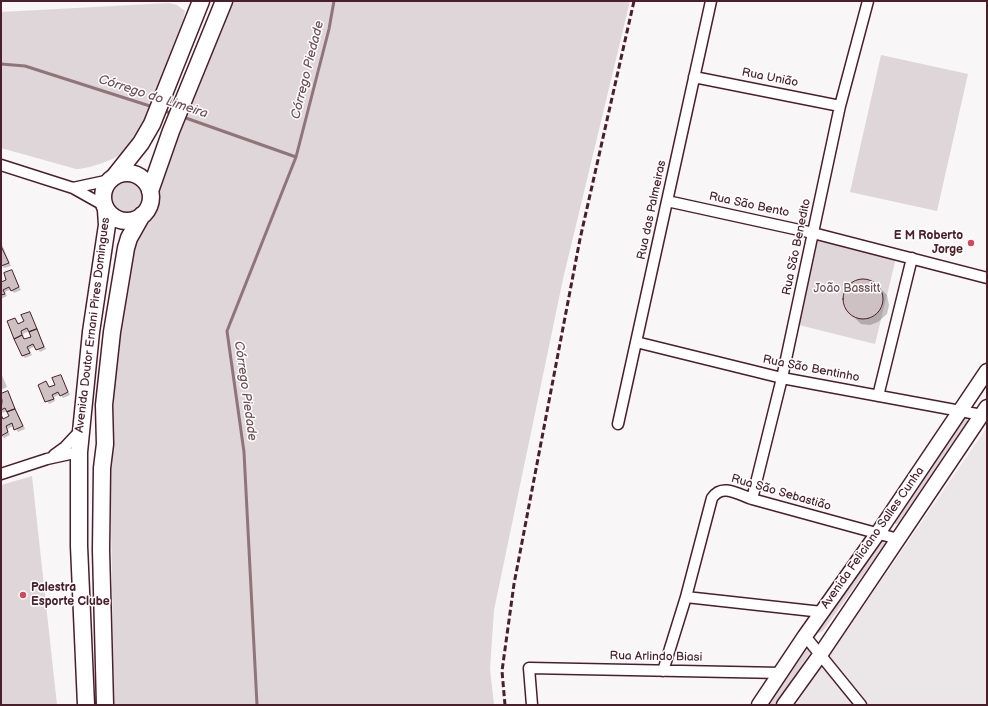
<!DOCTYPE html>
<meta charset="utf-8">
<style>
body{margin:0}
#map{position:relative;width:988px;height:706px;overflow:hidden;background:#f8f6f7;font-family:"Balsamiq Sans",sans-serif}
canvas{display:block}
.frame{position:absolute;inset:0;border:2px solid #4a1f2b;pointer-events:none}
</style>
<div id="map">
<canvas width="988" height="706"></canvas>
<div class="frame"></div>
</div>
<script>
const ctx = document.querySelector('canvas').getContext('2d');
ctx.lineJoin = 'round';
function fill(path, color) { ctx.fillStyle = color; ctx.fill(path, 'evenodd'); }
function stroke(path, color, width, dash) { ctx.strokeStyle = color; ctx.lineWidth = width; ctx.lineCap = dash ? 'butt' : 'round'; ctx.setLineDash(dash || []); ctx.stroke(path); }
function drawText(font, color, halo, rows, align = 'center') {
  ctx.font = font + ' "Balsamiq Sans",sans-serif'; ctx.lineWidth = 3; ctx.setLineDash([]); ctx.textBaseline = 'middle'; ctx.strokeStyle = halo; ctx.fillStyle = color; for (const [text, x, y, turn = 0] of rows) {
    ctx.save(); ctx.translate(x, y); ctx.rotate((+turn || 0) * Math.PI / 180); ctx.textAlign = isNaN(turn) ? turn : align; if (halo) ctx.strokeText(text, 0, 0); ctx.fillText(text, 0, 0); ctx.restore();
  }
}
fill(new Path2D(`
 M987 427V705H795L821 668Z`), '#ebe6e8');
fill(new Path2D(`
 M231 1H630L563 279 494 610 490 669 494 705H114L110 454 118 338 135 242 157 200 171 146Z
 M169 3 177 5 185 11 183 20 137 138C134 142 131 147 127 150 117 159 89 169 76 169L1 148V12Z
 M881 55 968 74 937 211 850 192Z
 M106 197a21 21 0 1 1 42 0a21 21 0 1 1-42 0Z
 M816 237 896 258 875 344 799 325Z
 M960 415 966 417 968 421 898 524 891 523Z
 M32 476 57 705H1V485Z
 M879 538H884L885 544 823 631 819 633 816 632Z
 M807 646 812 650 775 705H766Z`), '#ded6d9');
fill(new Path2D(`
 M1 242 11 266 4 268 1 264Z
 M12 271 21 290 14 293 11 289 5 292 7 296 1 299V283L8 280Z
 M864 279 874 282 887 295 889 305 887 314 878 322 870 325 861 324 847 310 843 299 846 289 854 282Z
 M29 313 46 349 40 352 36 346 29 349 32 355 25 358 23 356 15 319 19 325 25 322ZM29 331 32 337 25 340 23 334Z
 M1 373 7 387 1 390Z
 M61 376 70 395 63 398 60 394 54 397 55 401 49 404 39 385 46 382 50 388 56 385Z
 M8 392 25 429 18 432 14 426 7 429 10 435 4 438 1 435V413L4 420 10 417 8 411 1 413V403L4 402 1 395Z`), '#0003');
stroke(new Path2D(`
 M1 64 25 66 153 107
 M162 110 173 114
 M183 117 296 157
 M257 705 244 452 227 331 296 157 329 29 334 1`), '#8f747b', 3);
const building = new Path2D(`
 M1 246 9 263 1 266Z
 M12 270 19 287 11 291 9 287 3 290 5 294 1 295V282L6 280 4 273Z
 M843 299a20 20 0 1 1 40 0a20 20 0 1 1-40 0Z
 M30 312 37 329 29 332 27 328 21 331 22 335 14 339 7 321 15 318 18 324 24 321 21 315Z
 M37 329 44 347 36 350 33 344 27 347 30 353 22 356 14 339 22 335 24 339 31 337 29 332Z
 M61 375 68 392 60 396 58 392 52 395 54 399 45 402 38 385 46 381 49 387 55 385 52 378Z
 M8 391 15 409 7 412 5 408 1 410 2 401 1 394Z
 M15 409 23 426 14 430 12 423 6 426 8 432 1 436V415L3 419 9 416 7 412Z`);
fill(building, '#cdc1c4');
stroke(building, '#4a1f2b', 1);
const street = new Path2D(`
 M694 77 840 106
 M1 165 73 188 105 206
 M73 188 110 180
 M667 201 813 233 987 278
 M636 342 782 378 982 415
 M878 396 912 258
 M618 424 711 1
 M54 455 65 447 80 431
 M1 474 47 459 79 452
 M752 499 782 378 840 106 868 1
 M686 597 712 498C722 483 738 494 752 499L898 539
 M805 636 861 705
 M663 671 686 597 822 612
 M532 705 529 668 781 673`);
const secondary = new Path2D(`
 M759 705 805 636 878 533 987 371
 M784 705 820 655 987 407`);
const primary = new Path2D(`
 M103 197a24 24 0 1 1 48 0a24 24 0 1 1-48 0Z
 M114 177 141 143 152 124 201 1
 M150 191 171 131 224 1
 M86 705 79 546V452L91 332 107 225 106 210
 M105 705 101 550 102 468 105 444 104 405 112 332 126 248 129 238 142 215`);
stroke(street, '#4a1f2b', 13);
stroke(secondary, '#4a1f2b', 17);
stroke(primary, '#4a1f2b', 19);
stroke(street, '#fff', 10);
stroke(secondary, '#fff', 14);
stroke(primary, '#fff', 16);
stroke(new Path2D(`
 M505 705 502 671 514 584 580 239 634 1`), '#4a1f2b', 3, [6, 3]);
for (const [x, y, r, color] of [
 [971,243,4,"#d1495b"],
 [23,595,4,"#d1495b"]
]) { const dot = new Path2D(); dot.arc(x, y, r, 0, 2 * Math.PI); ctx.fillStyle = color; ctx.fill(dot); stroke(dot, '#fff', 1.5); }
drawText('12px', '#4a1f2b', '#fff', [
 ["Rua União",770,78,11],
 ["Rua São Bento",749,205,12],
 ["Rua das Palmeiras",652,210,-78],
 ["Rua São Benedito",797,247,-78],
 ["Avenida Doutor Ernani Pires Domingues",93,325,-83],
 ["Rua São Bentinho",811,369,11],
 ["Rua São Sebastião",781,493,16],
 ["Avenida Feliciano Salles Cunha",873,538,-55],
 ["Rua Arlindo Biasi",656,657,1]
]);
drawText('bold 12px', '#4a1f2b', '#fff', [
 ["E M Roberto",963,236],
 ["Jorge",963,250],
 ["Palestra",31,588,"left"],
 ["Esporte Clube",31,602,"left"]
], 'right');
drawText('12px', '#6f4d56', '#fff', [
 ["João Bassitt",847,289]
]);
drawText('italic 13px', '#72515a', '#fff', [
 ["Córrego Piedade",308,70,-76],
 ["Córrego do Limeira",153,97,18],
 ["Córrego Piedade",245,391,82]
]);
</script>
